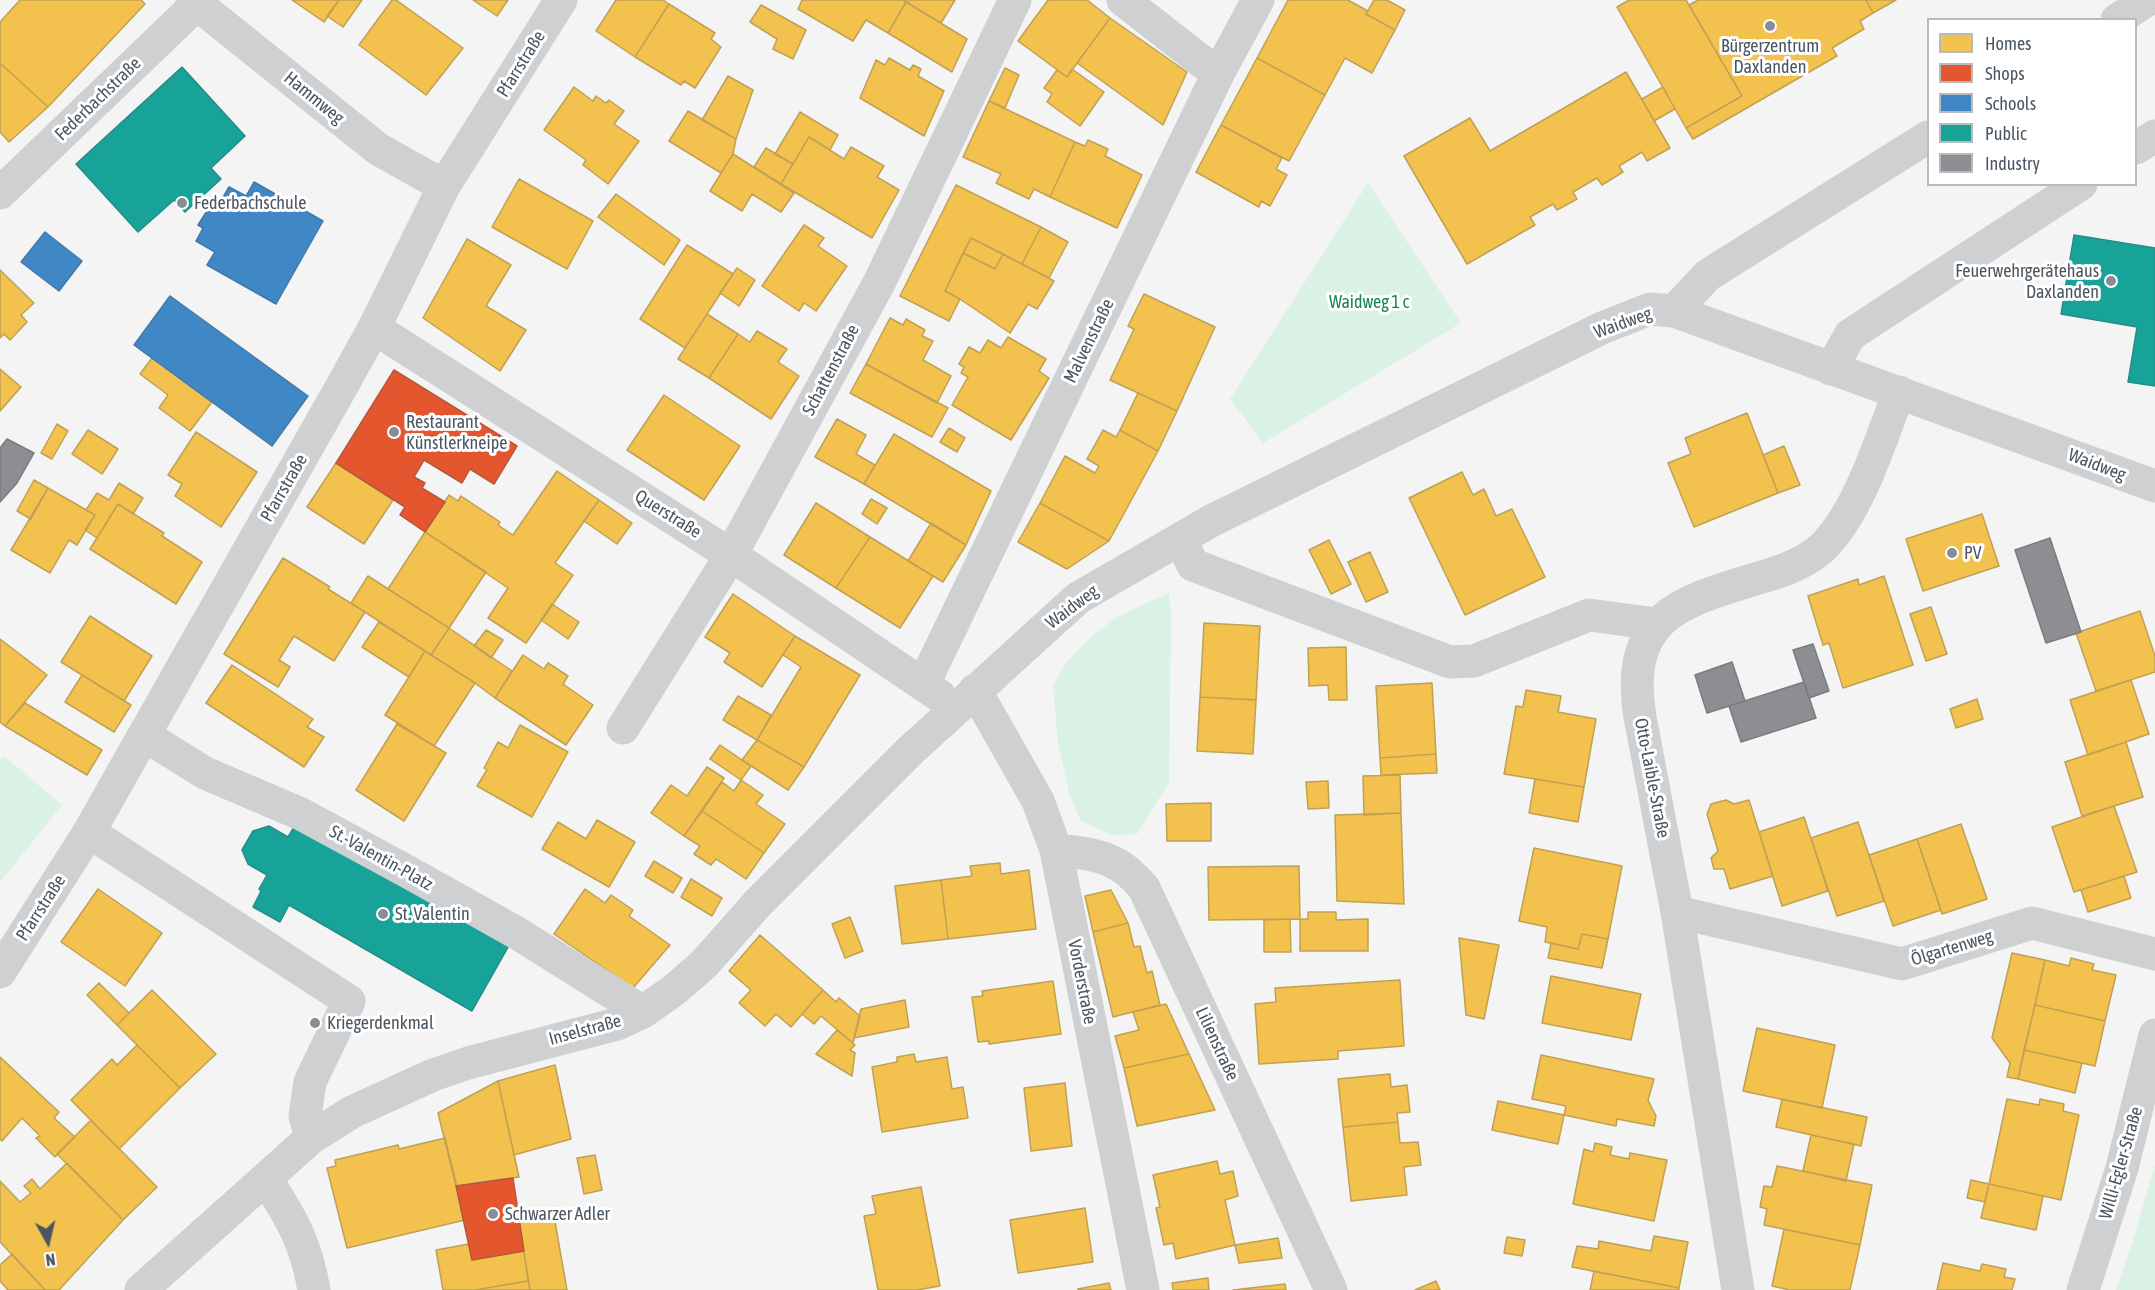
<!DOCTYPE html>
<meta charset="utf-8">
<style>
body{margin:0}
#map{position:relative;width:2155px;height:1290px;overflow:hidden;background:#f4f4f4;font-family:"Asap Condensed",sans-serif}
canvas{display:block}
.legend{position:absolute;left:1927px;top:18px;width:210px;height:168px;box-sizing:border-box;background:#fff;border:2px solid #b7bbc0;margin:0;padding:8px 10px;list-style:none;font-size:18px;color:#4a5661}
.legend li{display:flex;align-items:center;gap:12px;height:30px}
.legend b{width:30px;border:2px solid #b7bbc0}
.north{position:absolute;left:18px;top:1212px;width:60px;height:60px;-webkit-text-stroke:4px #fff;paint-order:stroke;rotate:172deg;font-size:16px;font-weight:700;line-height:24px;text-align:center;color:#4a5661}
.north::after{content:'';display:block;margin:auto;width:21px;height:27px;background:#4a5661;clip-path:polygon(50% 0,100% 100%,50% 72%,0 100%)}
</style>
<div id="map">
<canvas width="2155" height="1290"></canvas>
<ul class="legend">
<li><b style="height:16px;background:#f2c14e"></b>Homes</li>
<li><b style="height:16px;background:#e4572e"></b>Shops</li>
<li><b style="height:16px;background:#3f88c5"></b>Schools</li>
<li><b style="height:16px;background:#17a398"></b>Public</li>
<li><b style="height:16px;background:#8d8d92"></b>Industry</li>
</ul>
<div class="north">N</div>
</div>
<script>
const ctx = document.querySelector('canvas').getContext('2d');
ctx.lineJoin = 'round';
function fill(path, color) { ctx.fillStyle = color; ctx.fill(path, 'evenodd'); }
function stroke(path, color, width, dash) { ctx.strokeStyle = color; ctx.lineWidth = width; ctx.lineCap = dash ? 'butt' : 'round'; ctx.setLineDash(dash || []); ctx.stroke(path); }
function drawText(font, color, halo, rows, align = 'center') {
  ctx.font = font + ' "Asap Condensed",sans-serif'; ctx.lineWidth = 6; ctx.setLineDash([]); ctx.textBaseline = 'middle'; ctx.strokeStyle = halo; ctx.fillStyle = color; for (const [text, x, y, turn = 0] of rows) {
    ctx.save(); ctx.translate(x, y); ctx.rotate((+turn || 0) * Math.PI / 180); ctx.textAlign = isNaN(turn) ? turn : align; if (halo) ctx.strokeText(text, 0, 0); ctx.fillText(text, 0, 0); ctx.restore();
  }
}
fill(new Path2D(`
 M1368 183 1461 323 1263 443 1230 399Z
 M1169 593 1171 610 1169 782 1137 834 1112 835 1081 821 1070 796 1058 743 1053 686 1066 663 1091 637 1117 617Z
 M5 757 62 805 0 882V759Z
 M2155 1165V1290H2116L2131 1247Z`), '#d9f2e3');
const homes = new Path2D(`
 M20 0H141L145 4 48 107 0 63V22Z
 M292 0H339L324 22Z
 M339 0H362L343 27 327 16Z
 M392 0H396L463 48 426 95 359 45Z
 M473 0H508L497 16Z
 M616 0H663L669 4 635 57 596 31Z
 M802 0H903L906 2 888 33 866 20 853 41 798 9Z
 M903 0H955L941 23Z
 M1048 0H1087L1110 18 1067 77 1018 41Z
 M1288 0H1348L1368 11 1366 14 1395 30 1372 73 1345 58 1325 95 1257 58Z
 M1374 0H1387L1405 10 1395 30 1366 14Z
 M1629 0H1686L1742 96 1686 128 1617 7Z
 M1698 0H1866L1873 13 1860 21 1864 29 1832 48 1837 56 1693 139 1686 128 1742 96 1689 5Z
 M1866 0H1896L1873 13Z
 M906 2 967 39 952 72 888 33Z
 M669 4 715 33 711 39 721 47 695 88 684 81 681 85 635 57Z
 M761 5 806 30 793 59 773 49 777 39 750 22Z
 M1110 18 1187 72 1163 125 1077 63Z
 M889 58 910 70 913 65 921 69 918 76 944 91 924 136 860 98 876 60 885 65Z
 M1257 58 1325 95 1289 161 1221 125Z
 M0 63 48 107 9 142 0 132Z
 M1005 68 1019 75 1005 108 989 101Z
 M1072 69 1104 92 1080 126 1047 102 1052 94 1044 88 1057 70 1067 77Z
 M1626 72 1670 148 1647 161 1642 152 1619 166 1623 172 1602 185 1597 178 1573 192 1577 199 1557 210 1553 204 1530 217 1535 225 1467 264 1404 156 1470 118 1490 151Z
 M728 76 753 90 736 139 702 120Z
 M574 87 593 101 596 96 606 103 609 100 624 111 614 124 639 141 608 184 583 165 586 160 544 130Z
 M1663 87 1675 109 1654 121 1642 99Z
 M989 101 1075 142 1050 197 1034 189 1029 199 996 183 1001 174 963 157Z
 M688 111 736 139 733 154 721 173 669 141Z
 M800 112 838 135 830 150 809 137 793 164 775 154Z
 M1221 125 1282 158 1276 169 1287 175 1270 206 1261 201 1259 207 1196 172Z
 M809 137 844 159 851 147 884 166 877 177 899 190 872 238 781 184Z
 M1088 140 1108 149 1105 156 1142 175 1117 228 1050 197 1075 142 1085 146Z
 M766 148 793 164 781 184 754 167Z
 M733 154 794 193 781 212 752 194 742 211 710 191Z
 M519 179 593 221 567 269 492 227Z
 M956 185 1041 227 1022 264 971 238 945 291 960 299 949 321 900 296Z
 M616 194 680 240 664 265 598 217Z
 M804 225 824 238 818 246 847 266 816 311 804 303 799 311 762 286Z
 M1041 227 1068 242 1049 278 1022 264Z
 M971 238 1003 254 995 269 963 253Z
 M467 239 511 265 486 306 526 330 500 371 423 318Z
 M687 245 733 274 685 348 640 319Z
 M963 253 995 269 1003 254 1054 281 1037 309 1028 304 1010 333 960 299 945 291Z
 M737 268 755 280 739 306 720 293Z
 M0 270 34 303 21 315 27 322 10 340 4 334 0 338Z
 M1144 294 1215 327 1177 411 1110 380 1134 329 1128 326Z
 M707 314 738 334 709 378 678 359Z
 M890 318 903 325 906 319 925 330 922 336 933 341 923 360 951 376 937 403 866 364Z
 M757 331 787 349 778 362 799 376 771 419 709 378 738 334 750 342Z
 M1008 337 1046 359 1039 371 1049 378 1011 440 952 405 968 377 961 373 964 367 959 364 969 347 980 353 988 340 1001 348Z
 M152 358 212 402 190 431 159 408 168 395 140 374Z
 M866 364 948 408 932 437 850 393Z
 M0 369 21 387 0 411Z
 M1138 393 1177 411 1158 451 1120 430Z
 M664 395 740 446 704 500 627 450Z
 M1747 413 1778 493 1694 527 1668 463 1691 454 1685 438Z
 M837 419 866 435 856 454 875 465 864 484 815 457Z
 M57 424 68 431 52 459 41 453Z
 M949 428 965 438 957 452 940 442Z
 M88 430 118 449 102 474 72 454Z
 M1103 430 1116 437 1120 430 1158 451 1109 541 1040 503 1065 456 1095 473 1099 466 1087 459Z
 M196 432 257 472 221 527 175 496 182 484 168 475Z
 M894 434 991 491 966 545 864 484Z
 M1784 446 1800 485 1778 493 1763 455Z
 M336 463 393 500 364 544 307 507Z
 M557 471 599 500 555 563 573 575 526 643 488 618 508 588 425 532 449 495 458 501 461 496 500 522 498 525 513 535Z
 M1462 472 1473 495 1484 489 1496 516 1512 509 1545 577 1465 615 1409 498Z
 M34 480 48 488 31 519 17 511Z
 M119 483 143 498 133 514 118 504 97 538 85 530 95 515 86 510 97 493 109 500Z
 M48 488 95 515 77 545 69 540 50 573 11 550Z
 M871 499 887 508 877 524 862 514Z
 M599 500 632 523 617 544 584 521Z
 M816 503 870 537 836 588 784 555Z
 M1040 503 1109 541 1067 569 1018 542Z
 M118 504 164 533 162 536 202 562 176 604 90 549Z
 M1982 514 1999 566 1923 591 1906 539Z
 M931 523 966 545 943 582 908 561Z
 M425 532 486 572 449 628 388 589Z
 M870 537 933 576 900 628 836 588Z
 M1329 540 1351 584 1331 594 1309 550Z
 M1370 552 1388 592 1366 602 1348 562Z
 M283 558 330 587 328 589 365 612 334 661 294 636 279 660 290 667 278 687 224 654Z
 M368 576 449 628 431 655 351 603Z
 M1884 576 1913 665 1843 688 1829 643 1823 645 1808 596 1858 579 1859 585Z
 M733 594 795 636 762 687 724 662 730 653 705 637Z
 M552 604 579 622 568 639 541 620Z
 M1931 607 1947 654 1926 661 1910 614Z
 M2140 611 2155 656V672L2096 691 2076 633Z
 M90 616 152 656 124 701 61 662Z
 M379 622 425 651 409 677 362 647Z
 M1204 623 1260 626 1256 700 1200 697Z
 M449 628 512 671 495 698 475 683 431 655Z
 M486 630 503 640 491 658 474 646Z
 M795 636 860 675 804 767 757 740 801 667 783 655Z
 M0 639 47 675 5 726 0 722Z
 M1346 647 1347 700H1329L1328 685 1309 686 1308 648Z
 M425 651 475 683 434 746 385 715Z
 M523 655 544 669 548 663 568 676 563 684 593 705 566 745 495 698Z
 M232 665 313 719 307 727 324 737 304 767 206 703Z
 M82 675 131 705 114 732 65 702Z
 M2131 680 2149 734 2088 755 2070 700Z
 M1432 683 1436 754 1380 758 1376 686Z
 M1526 690 1561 696 1558 712 1596 719 1584 787 1504 774 1516 706 1523 707Z
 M738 696 771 715 757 740 723 720Z
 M1200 697 1256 700 1253 754 1197 751Z
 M1977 699 1983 719 1956 728 1950 709Z
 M25 703 102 750 87 775 5 726Z
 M397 724 446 753 404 821 356 790Z
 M520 725 568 752 532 817 477 786 487 770 484 768 498 742 508 748Z
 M757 740 804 767 788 790 742 760Z
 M2126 742 2143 797 2082 816 2065 762Z
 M720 745 751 766 741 780 710 759Z
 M1436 754 1437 773 1381 775 1380 758Z
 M707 767 724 778 684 836 651 813 671 785 687 796Z
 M1400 775 1401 813 1364 815 1363 776Z
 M1535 779 1584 787 1578 822 1529 813Z
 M741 780 763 795 756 804 785 824 764 853 702 811 722 782 734 791Z
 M1328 781 1329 808 1308 809 1306 782Z
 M1726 800 1734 804 1749 800 1773 876 1730 889 1724 869H1714L1711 858 1718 851 1707 814 1711 804Z
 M1211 803V841H1167L1166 804Z
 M2114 806 2137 872 2074 892 2052 827Z
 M702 811 764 853 746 879 716 859 711 865 694 854 700 846 684 836Z
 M1401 813 1404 904 1337 901 1335 815Z
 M1804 817 1828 891 1782 906 1759 832Z
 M597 820 635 842 609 887 542 849 558 822 586 839Z
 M1858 822 1884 901 1837 916 1811 838Z
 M1961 824 1987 899 1942 914 1917 839Z
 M1917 839 1941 910 1893 926 1869 855Z
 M1534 848 1622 866 1608 939 1582 934 1578 949 1545 942 1547 927 1519 921Z
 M654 861 682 878 673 893 645 876Z
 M1000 863 1001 874 1029 870 1036 929 948 939 941 880 972 876 970 866Z
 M1299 866 1300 919 1209 920 1208 867Z
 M2124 876 2131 898 2088 912 2081 890Z
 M691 879 722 898 712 916 681 897Z
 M941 880 948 939 902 944 895 886Z
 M98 889 162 933 125 986 61 942Z
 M585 889 605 903 611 895 633 910 629 916 670 945 633 988 554 934Z
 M1111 890 1128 923 1093 932 1085 896Z
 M1308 912H1336V920L1368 919V951H1300V919H1308Z
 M850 917 863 951 845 958 832 924Z
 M1290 919 1291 952H1264V920Z
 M1128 923 1134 947 1140 946 1147 973 1152 971 1160 1005 1113 1017 1093 932Z
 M1582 934 1608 939 1602 968 1548 958 1551 943 1578 949Z
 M760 935 823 990 791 1027 776 1014 765 1026 739 1003 751 990 729 971Z
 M1459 938 1499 945 1484 1019 1466 1015Z
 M2012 953 2045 960 2018 1079 2007 1077 2010 1063 1992 1038Z
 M2071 958 2094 964 2092 970 2116 975 2105 1021 2035 1005 2045 960 2069 966Z
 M1551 976 1641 994 1631 1040 1542 1023Z
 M1400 980 1404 1046 1338 1051V1059L1259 1064 1255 1004 1276 1002 1275 988Z
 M1053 981 1061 1034 989 1044V1041L978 1042 972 997 983 996 982 991Z
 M99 983 129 1013 117 1025 87 995Z
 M152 990 216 1054 180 1088 117 1025Z
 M823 990 836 1002 839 998 860 1016 853 1043 821 1016 814 1024 802 1014Z
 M905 1000 909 1027 854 1038 861 1009Z
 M1166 1004 1189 1054 1124 1068 1115 1036 1139 1030 1133 1012Z
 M2035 1005 2105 1021 2095 1066 2024 1050Z
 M1757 1028 1835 1045 1822 1108 1743 1091Z
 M837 1030 855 1045 850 1050 855 1053 852 1076 816 1054Z
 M137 1045 180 1088 119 1149 71 1100 112 1059 117 1065Z
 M2024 1050 2082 1063 2075 1093 2018 1079Z
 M914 1054 916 1062 947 1057 952 1089 963 1087 968 1118 882 1132 872 1067 897 1062V1057Z
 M1189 1054 1215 1110 1137 1126 1124 1068Z
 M1541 1055 1654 1079 1648 1100 1656 1116 1654 1126 1617 1119 1616 1126 1564 1115 1566 1106 1532 1099Z
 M0 1057 59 1112 54 1118 75 1137 55 1157 36 1138 40 1136 22 1118 2 1141 0 1139Z
 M555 1065 571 1139 514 1155 498 1081Z
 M1390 1074 1391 1087 1407 1085 1410 1112 1397 1113 1398 1122 1343 1127 1338 1079Z
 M498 1081 519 1177 456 1186 438 1113Z
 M1065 1083 1072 1146 1031 1151 1024 1088Z
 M1782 1099 1867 1117 1861 1146 1776 1127Z
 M2007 1099 2039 1105 2040 1099 2064 1104 2063 1111 2079 1115 2061 1200 1989 1184Z
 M1498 1101 1564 1115 1558 1144 1492 1130Z
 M91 1120 157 1187 123 1220 57 1154Z
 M1398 1122 1400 1143 1418 1142 1421 1165 1404 1167 1407 1195 1351 1201 1343 1127Z
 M1811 1135 1854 1144 1846 1181 1803 1171Z
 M445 1138 465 1220 347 1248 327 1168 336 1166 335 1160 398 1145 399 1149Z
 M1595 1143 1612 1147 1610 1155 1629 1159 1630 1153 1667 1160 1654 1221 1573 1204 1584 1149 1593 1152Z
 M595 1155 602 1190 584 1194 577 1158Z
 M1217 1161 1220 1174 1233 1171 1238 1196 1225 1200 1235 1245 1176 1259 1173 1243 1164 1245 1156 1208 1160 1207 1153 1175Z
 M67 1163 123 1220 59 1290H45L0 1242V1181L20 1202 31 1193 24 1186 32 1179 40 1189Z
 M1777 1166 1872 1185 1860 1245 1764 1225 1767 1209 1760 1207 1764 1186 1772 1187Z
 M1971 1180 1989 1184 1985 1202 1967 1198Z
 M1989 1184 2043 1196 2036 1230 1981 1218Z
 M921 1187 940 1286 917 1290H878L864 1216 876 1214 872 1196Z
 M1085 1208 1093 1262 1018 1273 1010 1220Z
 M554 1216 567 1290H530L519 1222Z
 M1784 1229 1860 1245 1850 1290H1790L1772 1286Z
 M1654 1236 1688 1242 1679 1288 1572 1267 1577 1246 1598 1249 1599 1241 1651 1251Z
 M1507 1237 1525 1240 1522 1256 1504 1253Z
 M1278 1238 1282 1258 1239 1263 1235 1245Z
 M469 1244 472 1260 524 1251 528 1281 475 1290H443L436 1250Z
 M12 1254 45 1290H8L0 1281V1265Z
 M1943 1263 1980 1271 1982 1264 2006 1269 2004 1277 2015 1279 2012 1290H1937Z
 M1594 1271 1679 1288V1290H1590Z
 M1208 1278 1209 1290H1173L1172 1283Z
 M528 1281 530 1290H475Z
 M1436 1281 1440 1290H1415Z
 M1109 1283 1111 1290H1078V1289Z
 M1285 1284 1286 1290H1233Z`);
fill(homes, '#f2c14e');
stroke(homes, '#c0a154', 1.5);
const shops = new Path2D(`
 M394 370 517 446 494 484 470 469 462 483 424 460 414 477 425 483 422 488 445 502 425 532 400 515 405 507 336 463Z
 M513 1178 524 1251 472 1260 456 1186Z`);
fill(shops, '#e4572e');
stroke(shops, '#b6573d', 1.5);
const schools = new Path2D(`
 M254 182 323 221 276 304 207 265 215 252 196 241 203 228 198 225 212 203 218 206 229 187 246 196Z
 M45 232 82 261 59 291 21 262Z
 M170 296 308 396 272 446 134 345Z`);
fill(schools, '#3f88c5');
stroke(schools, '#4279a7', 1.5);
const public = new Path2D(`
 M182 67 245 136 211 168 221 179 185 212 174 200 138 232 76 164Z
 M2074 235 2155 248V386L2128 382 2137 327 2061 314Z
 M297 822 511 942 472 1011 289 905 280 922 253 907 261 891 259 889 267 875 248 864 242 850 253 831 269 826 288 837Z`);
fill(public, '#17a398');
stroke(public, '#268c88', 1.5);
const industry = new Path2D(`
 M7 439 34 453 17 483 0 502V448Z
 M2050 538 2081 632 2046 643 2015 550Z
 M1813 644 1829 691 1809 698 1793 650Z
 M1732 662 1745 701 1707 713 1695 675Z
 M1804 682 1816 718 1741 742 1729 706Z`);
fill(industry, '#8d8d92');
stroke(industry, '#797c83', 1.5);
stroke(new Path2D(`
 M192 0 378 149 444 186
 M1123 0 1218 74
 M2117 20 2147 0
 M2136 148 2155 136
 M0 193 197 4
 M1674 311 1708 275 1928 137
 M374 328 731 555 940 696
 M1831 369 1850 335 2081 184
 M1180 539 1193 565 1450 662 1474 661 1589 615 1656 624
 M924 683 1218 74 1258 0
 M975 690 1038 801 1056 850 1143 1290
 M623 728 731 555 879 283 1015 0
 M144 735 205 773 301 814 410 873 517 933 643 1012
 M89 832 349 1001 310 1082 305 1116 311 1138
 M1056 850C1080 852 1108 855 1127 871 1133 876 1139 882 1144 888L1331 1290
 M1677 912 1902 964 2032 923 2155 954
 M0 972 89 832 342 386 374 328 444 186 561 0
 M266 1179C292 1219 306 1243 314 1290
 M141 1290 311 1138 352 1112 433 1075 468 1063 617 1024 643 1012 674 990 704 964 757 904 911 750 1078 598 1211 521 1602 328 1650 309 1674 311 2155 486
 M1738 1290 1677 912 1640 717C1624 615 1680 602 1762 577 1783 571 1806 563 1823 547 1859 512 1881 439 1899 392
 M2083 1290 2122 1168 2155 1035`), '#ced0d2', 33);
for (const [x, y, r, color] of [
 [1770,26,6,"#868d94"],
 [182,203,6,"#868d94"],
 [2111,281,6,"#868d94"],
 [394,432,6,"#868d94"],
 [1952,553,6,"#868d94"],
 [383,914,6,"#868d94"],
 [315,1023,6,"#868d94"],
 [493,1214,6,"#868d94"]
]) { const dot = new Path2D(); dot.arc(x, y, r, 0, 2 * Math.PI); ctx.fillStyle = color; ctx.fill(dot); stroke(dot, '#fff', 2); }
drawText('18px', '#4a5661', '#fff', [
 ["Bürgerzentrum",1770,46,"center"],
 ["Daxlanden",1770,67,"center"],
 ["Federbachschule",194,203],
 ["Feuerwehrgerätehaus",2099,271,"right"],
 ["Daxlanden",2099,292,"right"],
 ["Restaurant",406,422],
 ["Künstlerkneipe",406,443],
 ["PV",1964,553],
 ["St. Valentin",395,914],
 ["Kriegerdenkmal",327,1023],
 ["Schwarzer Adler",505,1214]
], 'left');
drawText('18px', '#4a5661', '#fff', [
 ["Pfarrstraße",521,64,-58],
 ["Hammweg",314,98,39],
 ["Federbachstraße",98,99,-44],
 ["Waidweg",1623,323,-20],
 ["Malvenstraße",1089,341,-64],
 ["Schattenstraße",831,370,-62],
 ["Waidweg",2097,465,21],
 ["Pfarrstraße",284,488,-60],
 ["Querstraße",668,514,32],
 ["Waidweg",1072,607,-37],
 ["Otto-Laible-Straße",1652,778,79],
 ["St.-Valentin-Platz",381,858,29],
 ["Pfarrstraße",41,908,-57],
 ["Ölgartenweg",1952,948,-17],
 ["Vorderstraße",1082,982,79],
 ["Inselstraße",585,1030,-15],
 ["Lilienstraße",1217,1044,65],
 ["Willi-Egler-Straße",2121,1163,-74]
]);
drawText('18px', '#17864f', '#fff', [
 ["Waidweg 1 c",1369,302]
]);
</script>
